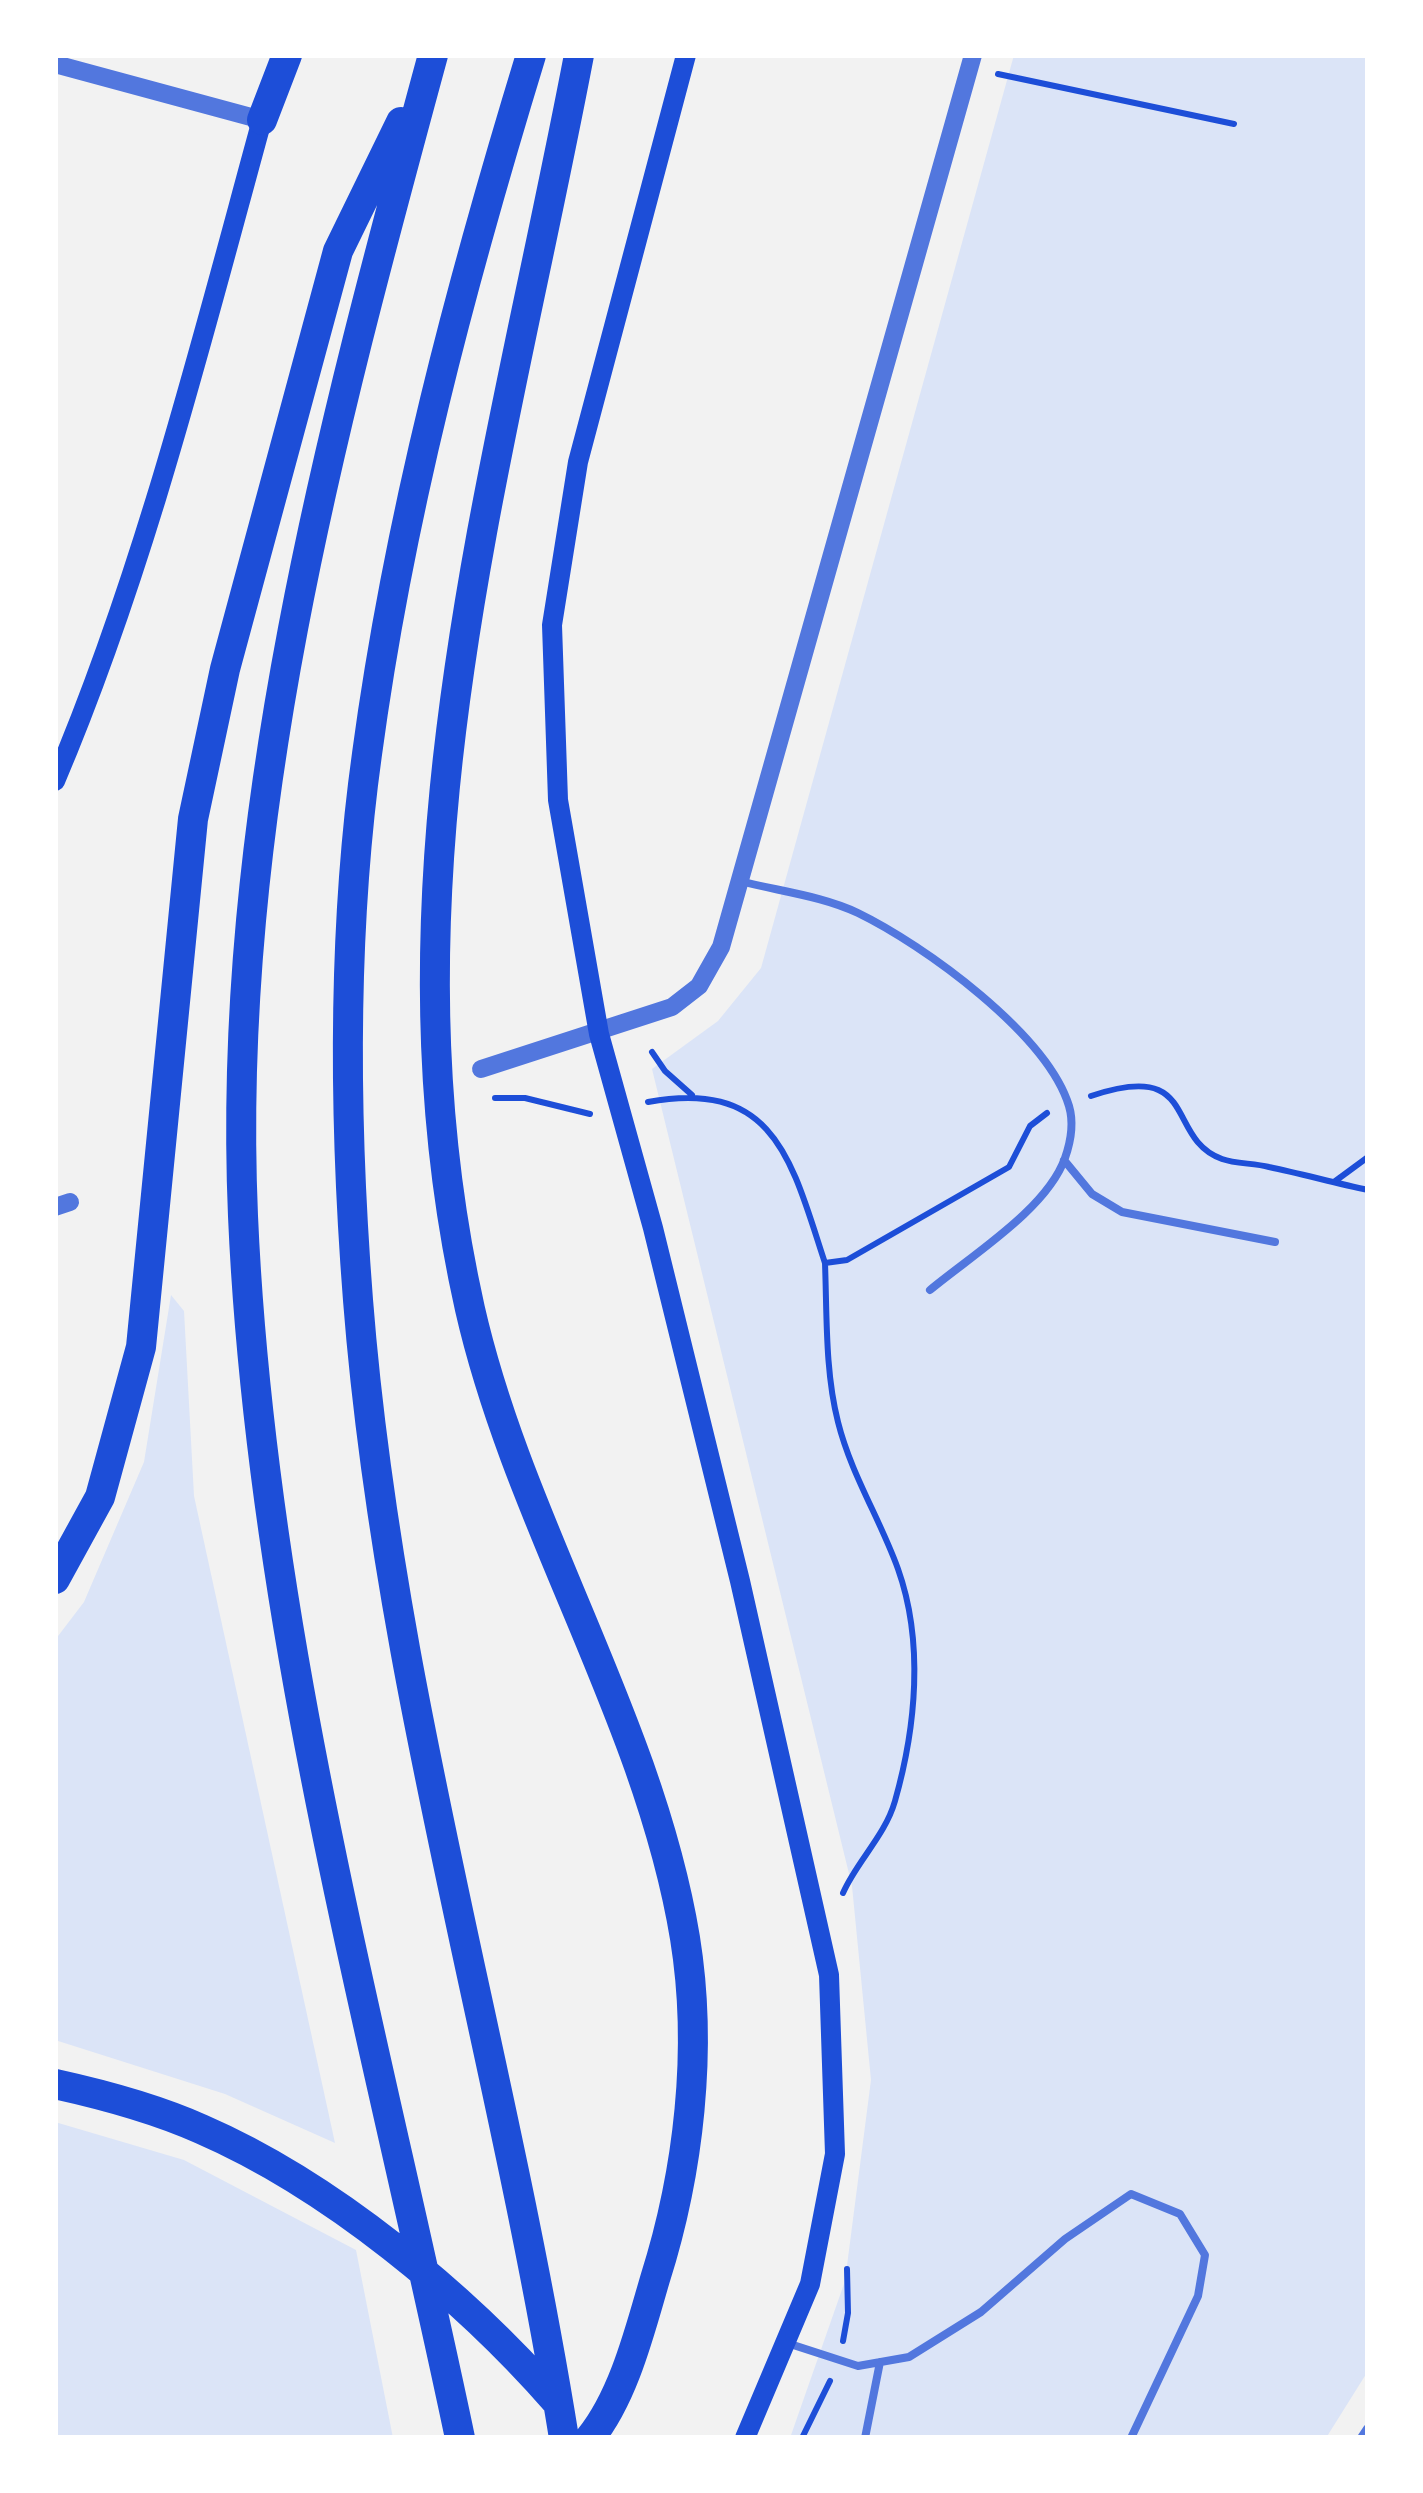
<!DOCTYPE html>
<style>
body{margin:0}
#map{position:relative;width:1423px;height:2493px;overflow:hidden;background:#f2f2f2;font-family:"Exo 2",sans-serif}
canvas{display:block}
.frame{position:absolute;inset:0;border:58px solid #fff;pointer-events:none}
</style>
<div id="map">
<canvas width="1423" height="2493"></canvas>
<div class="frame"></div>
</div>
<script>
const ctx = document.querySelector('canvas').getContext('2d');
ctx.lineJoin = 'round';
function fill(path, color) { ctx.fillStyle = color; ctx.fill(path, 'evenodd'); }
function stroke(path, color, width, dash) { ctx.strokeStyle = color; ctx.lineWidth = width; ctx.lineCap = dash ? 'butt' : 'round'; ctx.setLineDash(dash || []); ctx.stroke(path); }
fill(new Path2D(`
 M1014 55H1368V2371L1326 2438H790L845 2281 871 2080 852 1886 652 1069 718 1021 761 968Z
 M171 1295 184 1311 194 1496 335 2143 225 2094 55 2040V1640L84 1602 144 1462Z
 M55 2122 184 2160 356 2250 393 2438H55Z`), '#dbe4f7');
stroke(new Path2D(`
 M998 74 1234 124
 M652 1052 665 1071 692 1095
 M1091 1096C1201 1059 1164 1138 1222 1159 1236 1164 1254 1163 1269 1167 1302 1174 1335 1183 1368 1190
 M495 1098H525L590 1114
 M648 1102C776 1078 792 1163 825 1263L847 1260 1009 1167 1030 1126 1047 1113
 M1334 1182 1368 1157
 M825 1263C827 1315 825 1371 838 1422 851 1474 880 1519 898 1569 924 1642 916 1727 895 1801 885 1836 857 1861 843 1893
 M843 2341 848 2313 847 2269
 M802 2438 830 2381`), '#1d4ed8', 6);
stroke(new Path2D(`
 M740 881C778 891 823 896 858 913 924 945 1047 1034 1069 1106 1074 1123 1071 1141 1065 1158 1047 1209 972 1255 930 1290
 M1064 1160 1092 1194 1122 1212 1275 1242
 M787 2343 858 2366 909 2357 981 2312 1065 2239 1131 2194 1180 2214 1205 2255 1198 2296 1131 2438
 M865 2438 880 2362`), '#5277de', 8);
stroke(new Path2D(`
 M1362 2438 1368 2429`), '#5277de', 10);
stroke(new Path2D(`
 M55 64 262 120 263 115
 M481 1069 672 1007 699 986 721 947 973 55
 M55 1207 70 1202`), '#5277de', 18);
stroke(new Path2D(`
 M686 55 578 462 552 625 558 800 599 1034 653 1228 740 1581 829 1975 835 2154 810 2284 745 2438
 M55 781C144 572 202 339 262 120`), '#1d4ed8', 20);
stroke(new Path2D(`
 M433 55C330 434 226 819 243 1216 261 1631 375 2033 460 2438
 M531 55C461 284 399 516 367 754 342 933 344 1120 358 1300 388 1686 503 2057 564 2438
 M579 55C499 475 373 878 470 1309 519 1524 649 1720 685 1938 703 2049 689 2172 655 2279 640 2330 624 2396 590 2438
 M262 120 287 55
 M55 1579 100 1497 141 1347 193 819 225 669 338 251 401 122
 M55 2084C105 2095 154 2108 201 2129 330 2185 464 2296 556 2401`), '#1d4ed8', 30);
</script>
